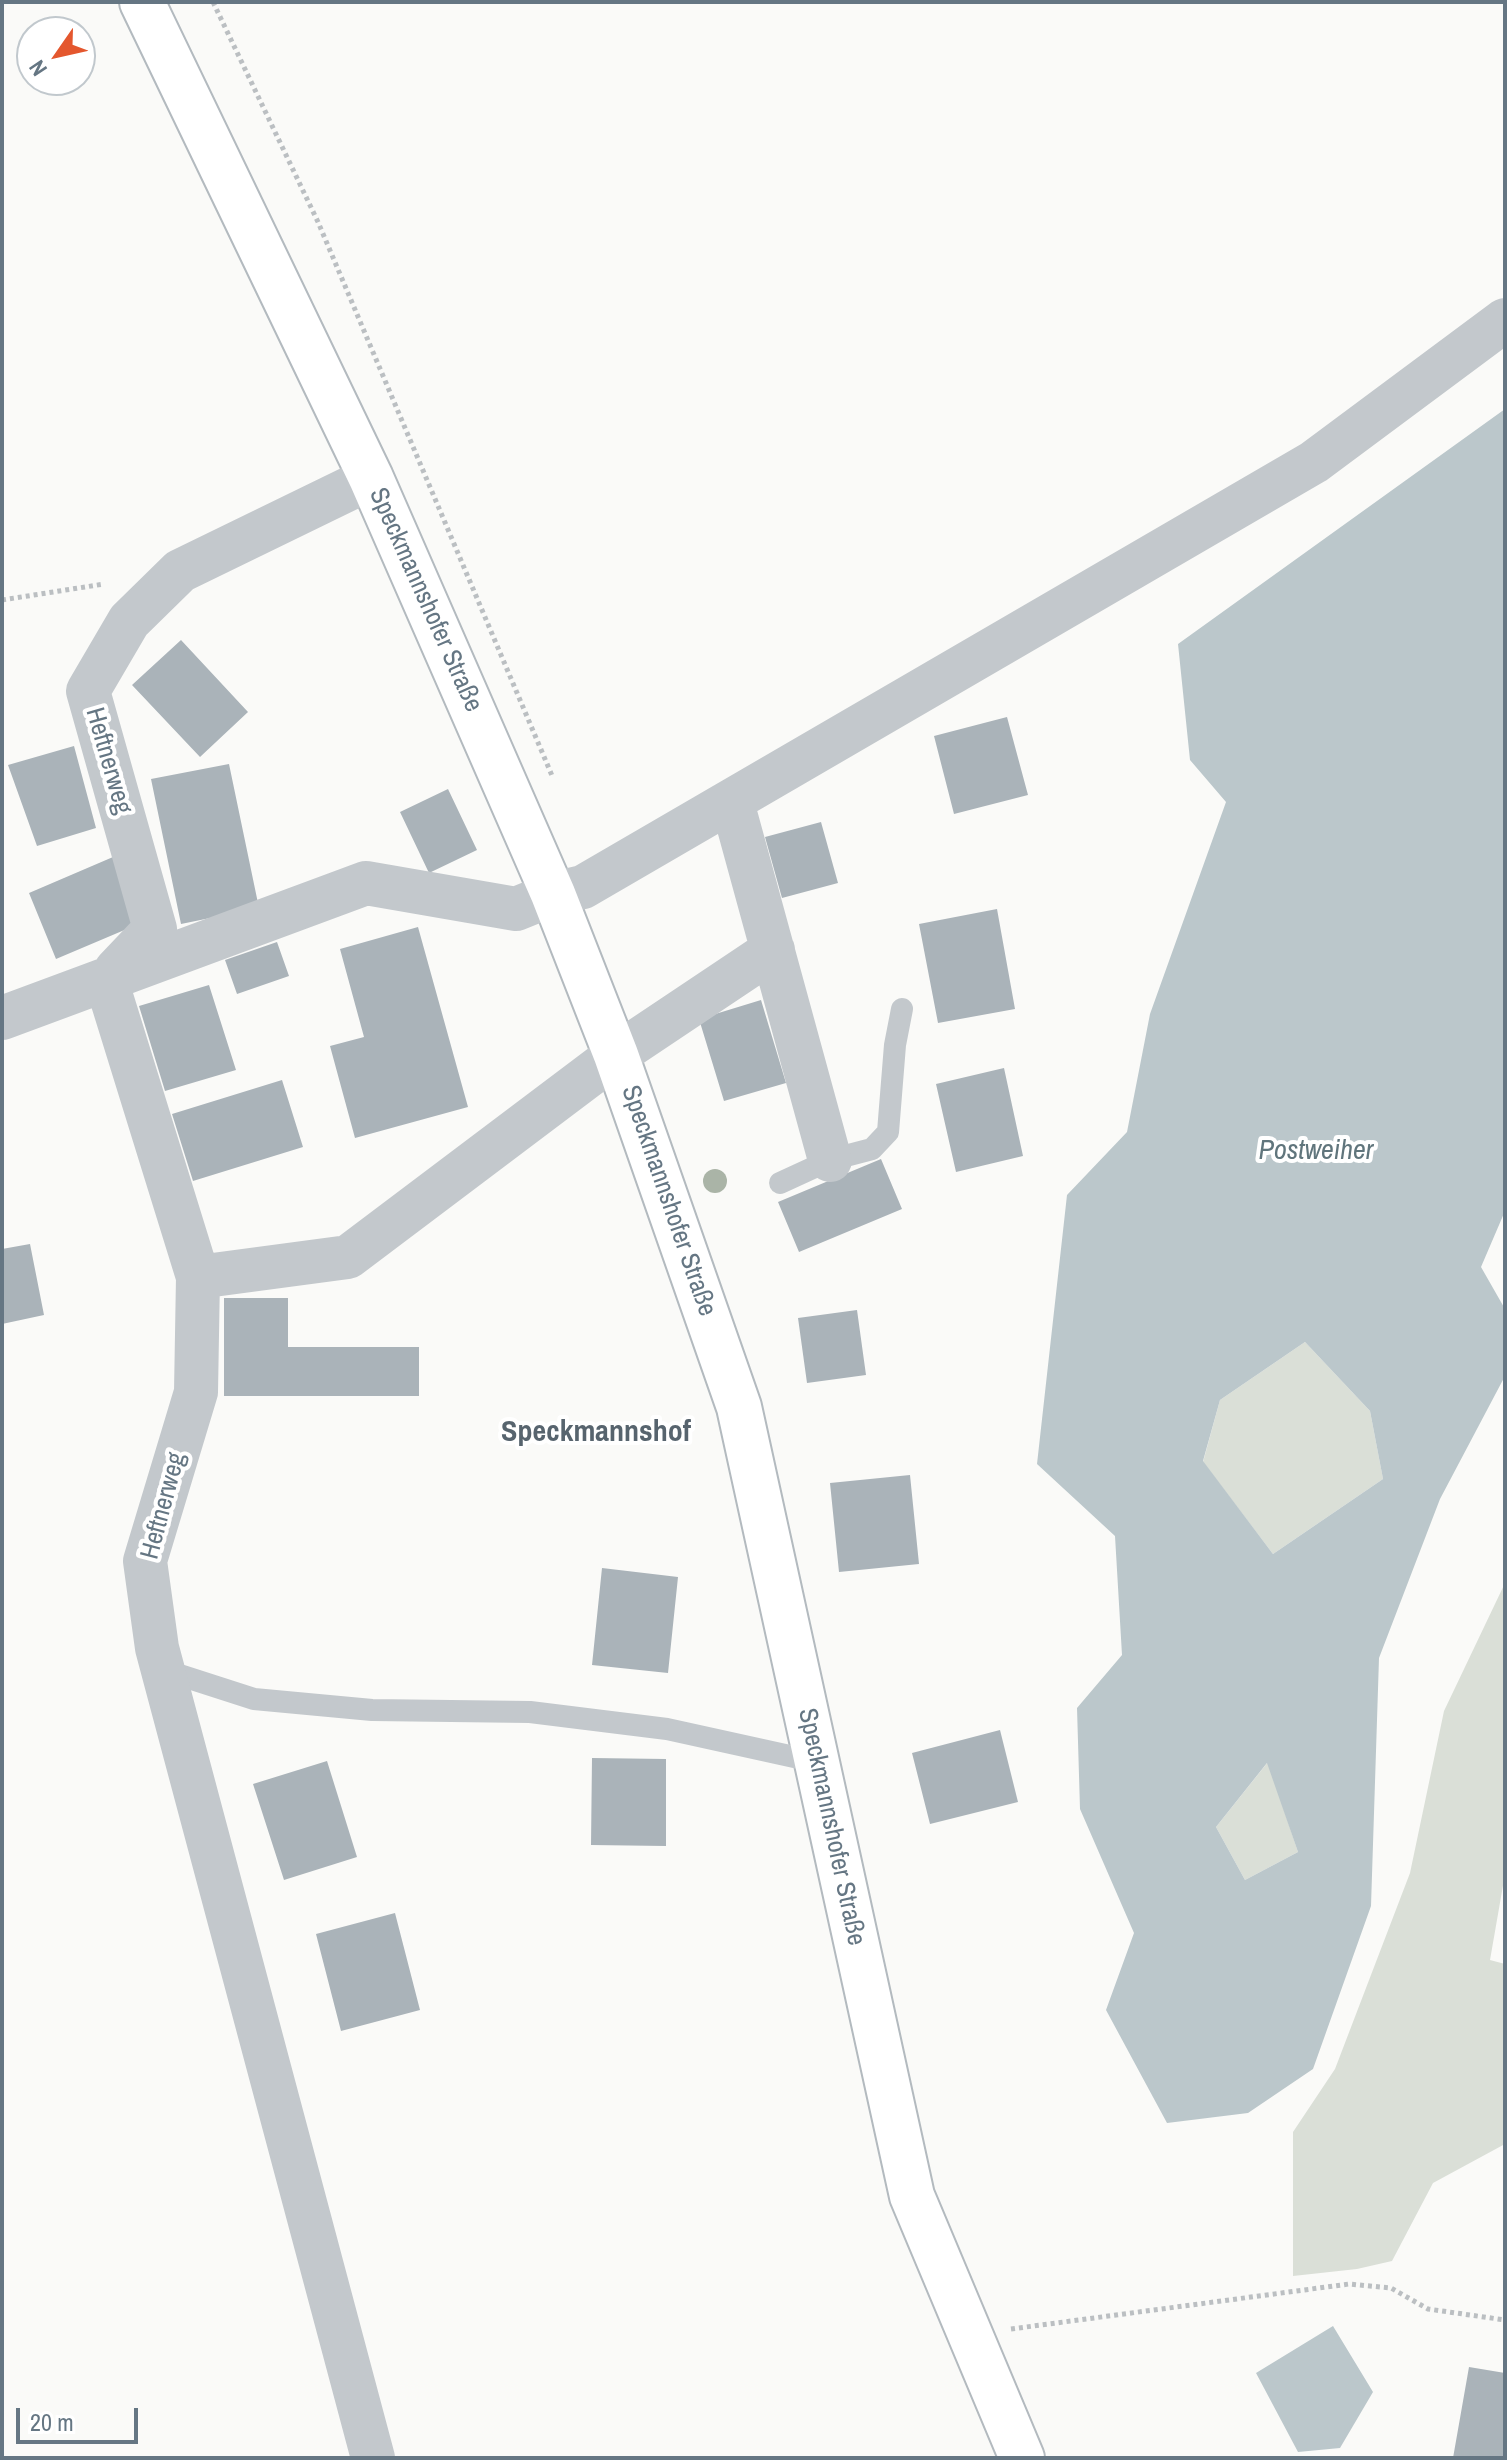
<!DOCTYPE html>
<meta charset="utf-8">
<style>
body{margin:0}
#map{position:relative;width:1507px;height:2460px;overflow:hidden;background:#fafaf8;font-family:"Archivo Narrow",sans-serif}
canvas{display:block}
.frame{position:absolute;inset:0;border:4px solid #657683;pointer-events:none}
.north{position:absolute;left:16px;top:16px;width:80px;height:80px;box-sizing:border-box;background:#fff;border:2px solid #c1c8cd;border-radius:50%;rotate:236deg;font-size:22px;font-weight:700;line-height:32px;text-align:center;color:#657683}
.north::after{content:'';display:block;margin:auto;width:28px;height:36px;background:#e4572e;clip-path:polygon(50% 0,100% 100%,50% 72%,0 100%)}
.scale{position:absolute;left:16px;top:2408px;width:122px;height:36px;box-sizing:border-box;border:4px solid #657683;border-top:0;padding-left:10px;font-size:24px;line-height:28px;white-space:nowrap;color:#657683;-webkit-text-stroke:6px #fff;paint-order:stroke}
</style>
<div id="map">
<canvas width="1507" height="2460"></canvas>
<div class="frame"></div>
<div class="north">N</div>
<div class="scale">20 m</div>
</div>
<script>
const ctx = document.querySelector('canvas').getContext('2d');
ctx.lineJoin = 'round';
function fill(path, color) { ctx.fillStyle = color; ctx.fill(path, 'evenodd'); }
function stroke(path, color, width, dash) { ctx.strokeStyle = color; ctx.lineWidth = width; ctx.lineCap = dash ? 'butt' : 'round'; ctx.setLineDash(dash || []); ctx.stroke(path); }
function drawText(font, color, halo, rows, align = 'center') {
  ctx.font = font + ' "Archivo Narrow",sans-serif'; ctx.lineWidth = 8; ctx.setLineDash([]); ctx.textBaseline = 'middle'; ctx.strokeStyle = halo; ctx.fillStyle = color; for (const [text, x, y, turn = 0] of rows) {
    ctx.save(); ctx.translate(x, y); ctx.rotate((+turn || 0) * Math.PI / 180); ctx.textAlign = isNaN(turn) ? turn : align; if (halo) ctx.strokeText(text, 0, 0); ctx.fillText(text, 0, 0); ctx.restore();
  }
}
fill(new Path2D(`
 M1305 1342 1370 1411 1383 1479 1273 1554 1203 1462 1220 1400Z
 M1505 1583V1874L1490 1960 1505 1964V2144L1433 2183 1392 2261 1357 2269 1293 2276V2132L1335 2069 1410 1873 1444 1711Z
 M1268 1762 1298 1852 1245 1880 1216 1827Z`), '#dadfd7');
fill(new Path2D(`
 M1505 409V1211L1481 1267 1505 1309V1376L1440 1499 1379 1658 1371 1906 1313 2069 1248 2113 1167 2123 1106 2010 1134 1933 1080 1809 1077 1708 1122 1655 1115 1536 1037 1464 1067 1195 1127 1132 1150 1014 1226 802 1190 760 1178 644ZM1305 1342 1370 1411 1383 1479 1273 1554 1203 1461 1220 1400ZM1267 1763 1298 1852 1245 1880 1216 1827Z
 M1333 2326 1373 2392 1340 2448 1298 2452 1256 2373Z`), '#bbc7cb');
fill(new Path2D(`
 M181 640 248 712 200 757 132 685Z
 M1007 717 1028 795 954 814 934 736Z
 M74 746 96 828 37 846 8 765Z
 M229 764 259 908 181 924 151 779Z
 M448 789 477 850 429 873 400 812Z
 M821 822 838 883 782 898 765 837Z
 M113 857 141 923 56 959 29 893Z
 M997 909 1015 1009 938 1023 919 924Z
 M418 927 468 1107 355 1138 330 1046 364 1037 340 949Z
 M277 942 289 976 237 994 225 960Z
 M209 985 236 1070 165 1091 139 1006Z
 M761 1000 786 1083 724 1101 699 1019Z
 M1004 1068 1023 1156 956 1172 936 1084Z
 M282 1080 303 1147 193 1181 172 1114Z
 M881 1159 902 1209 799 1252 778 1202Z
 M30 1244 44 1315 2 1324V1249Z
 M224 1298H288V1347H419V1396H224Z
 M857 1310 866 1375 807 1383 798 1318Z
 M910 1475 919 1564 839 1572 830 1483Z
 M602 1568 678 1577 668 1673 592 1665Z
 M1000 1730 1018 1802 930 1824 912 1753Z
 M592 1758 666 1759V1846L591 1845Z
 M327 1761 357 1857 284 1880 253 1784Z
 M395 1913 420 2010 341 2031 316 1934Z
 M1469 2367 1505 2373V2458H1453Z`), '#aab3b9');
const secondary = new Path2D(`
 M142 2 371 478 553 894 616 1055 739 1407 912 2196 1022 2458`);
stroke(secondary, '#b3babf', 48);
stroke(new Path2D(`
 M213 2 318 222 553 778
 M2 600 104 584
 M1011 2329 1349 2284 1391 2288 1428 2309 1505 2320`), '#bbbfc2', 5, [4, 4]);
stroke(new Path2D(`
 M780 1183 830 1160 872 1149 888 1132 895 1045 902 1009
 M164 1670 254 1699 372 1710 530 1712 667 1729 817 1762`), '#c3c8cc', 22);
stroke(new Path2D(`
 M732 802 830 1160
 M116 970 155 929 88 691 129 621 180 571 371 478
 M106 980 198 1277 196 1392 145 1561 157 1648 373 2458
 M2 1018 366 883 516 909 553 894 583 887 1314 462 1505 320
 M198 1277 348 1257 616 1055 773 950`), '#c3c8cc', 44);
stroke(secondary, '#fff', 44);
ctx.fillStyle = '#aab4a7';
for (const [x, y] of [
 [715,1181]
]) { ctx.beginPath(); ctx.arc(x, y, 12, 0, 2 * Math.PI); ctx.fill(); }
drawText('26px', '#657683', '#fff', [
 ["Speckmannshofer Straße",425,600,66],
 ["Heftnerweg",108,761,74],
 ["Speckmannshofer Straße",668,1201,71],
 ["Heftnerweg",164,1506,-75],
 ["Speckmannshofer Straße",831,1827,78]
]);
drawText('italic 28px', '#60757c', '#fff', [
 ["Postweiher",1316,1151]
]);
drawText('bold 30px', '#57646e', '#fff', [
 ["Speckmannshof",596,1433]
]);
</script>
